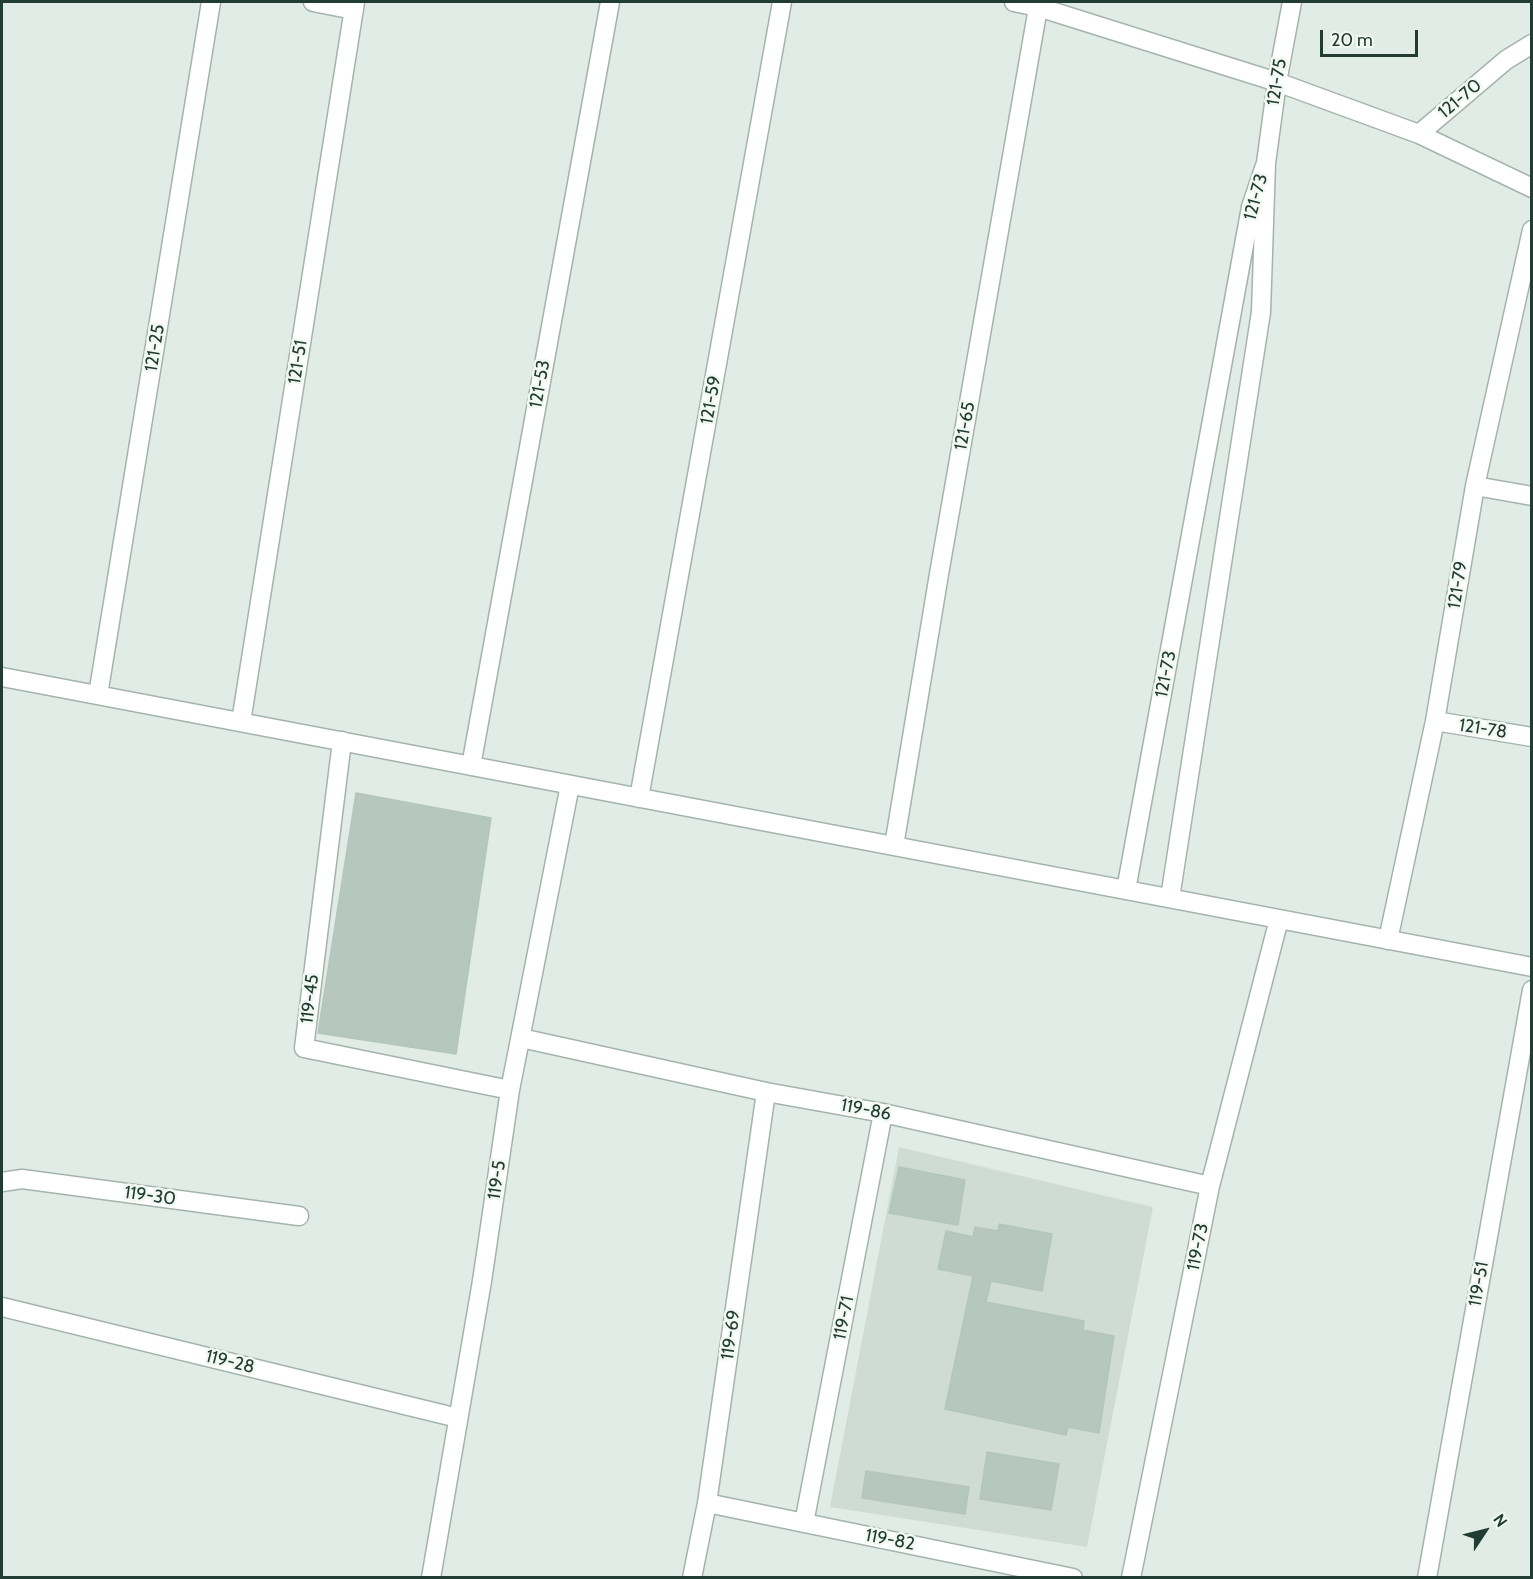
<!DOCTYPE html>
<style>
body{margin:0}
#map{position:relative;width:1533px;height:1579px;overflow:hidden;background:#e1ece6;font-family:Cabin,sans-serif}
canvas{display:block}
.frame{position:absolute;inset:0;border:3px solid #213d33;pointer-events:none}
.north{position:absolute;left:1455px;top:1501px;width:60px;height:60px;-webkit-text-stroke:4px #f2f8f4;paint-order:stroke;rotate:55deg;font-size:16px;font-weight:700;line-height:24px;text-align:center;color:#213d33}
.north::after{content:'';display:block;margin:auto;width:21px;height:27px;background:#213d33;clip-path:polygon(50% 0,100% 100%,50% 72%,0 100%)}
.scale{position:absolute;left:1320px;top:30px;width:98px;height:27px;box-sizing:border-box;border:3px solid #213d33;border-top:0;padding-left:8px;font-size:18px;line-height:21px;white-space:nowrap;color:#213d33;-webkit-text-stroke:4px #f2f8f4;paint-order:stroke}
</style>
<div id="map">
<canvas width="1533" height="1579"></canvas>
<div class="frame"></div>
<div class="north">N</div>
<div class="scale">20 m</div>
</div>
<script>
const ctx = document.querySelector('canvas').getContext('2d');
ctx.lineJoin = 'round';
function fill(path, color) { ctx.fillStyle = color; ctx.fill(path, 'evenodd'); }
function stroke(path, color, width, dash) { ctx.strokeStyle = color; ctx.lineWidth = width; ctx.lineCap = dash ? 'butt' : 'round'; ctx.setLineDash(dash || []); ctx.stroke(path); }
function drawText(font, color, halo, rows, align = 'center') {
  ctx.font = font + ' Cabin,sans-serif'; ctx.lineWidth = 5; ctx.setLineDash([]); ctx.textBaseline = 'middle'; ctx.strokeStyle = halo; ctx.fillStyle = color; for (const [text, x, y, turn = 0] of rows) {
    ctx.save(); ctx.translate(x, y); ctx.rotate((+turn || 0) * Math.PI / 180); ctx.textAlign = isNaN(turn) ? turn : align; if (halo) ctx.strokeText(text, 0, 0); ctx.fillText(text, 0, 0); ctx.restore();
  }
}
fill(new Path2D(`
 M899 1147 1153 1207 1087 1547 830 1507Z`), '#cfdcd5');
const building = new Path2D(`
 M356 793 491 818 456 1054 318 1033Z
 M899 1167 965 1180 958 1225 889 1213Z
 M999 1224 1052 1234 1042 1291 991 1281 986 1302 1084 1321 1083 1330 1114 1336 1099 1433 1068 1427 1066 1435 945 1409 973 1276 938 1269 946 1231 973 1237 975 1227 998 1231Z
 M987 1452 1059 1464 1051 1510 980 1499Z
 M866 1471 969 1487 965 1514 862 1498Z`);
fill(building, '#b6c7bf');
stroke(building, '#b3c6bc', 1.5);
const minor = new Path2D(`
 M313 2 354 10
 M1014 2 1038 7 1277 82 1419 134 1532 188
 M1419 134 1506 60 1532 44
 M1266 163 1277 82 1292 2
 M1475 486 1532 496
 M2 677 1532 967
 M98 695 211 2
 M1435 721 1532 737
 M241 722 355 2
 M342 741 304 1048 510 1090
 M471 766 610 2
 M639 798 782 2
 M894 846 939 574 1039 2
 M1126 890 1251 207 1266 163 1261 312 1170 898
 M1388 940 1435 721 1475 486 1532 230
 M521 1038 766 1092 883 1113 1210 1186
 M2 1182 22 1179 299 1216
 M2 1307 458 1418
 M707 1503 1073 1578
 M804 1523 883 1113
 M431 1578 482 1281 510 1090 570 785
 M692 1578 707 1503 766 1092
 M1131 1578 1210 1186 1279 919
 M1427 1578 1532 990`);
stroke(minor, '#a4b4ad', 21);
stroke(minor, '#fff', 18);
drawText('18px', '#213d33', '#f2f8f4', [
 ["121-75",1277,82,-81],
 ["121-70",1460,99,-40],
 ["121-73",1256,197,-75],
 ["121-25",155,348,-81],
 ["121-51",298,362,-81],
 ["121-53",540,384,-80],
 ["121-59",711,400,-80],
 ["121-65",965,426,-80],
 ["121-79",1458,585,-81],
 ["121-73",1166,674,-79],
 ["121-78",1483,729,9],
 ["119-45",310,999,-83],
 ["119-86",866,1110,11],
 ["119-5",497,1180,-82],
 ["119-30",150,1196,8],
 ["119-73",1198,1247,-79],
 ["119-51",1479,1284,-80],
 ["119-71",844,1318,-79],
 ["119-69",731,1335,-82],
 ["119-28",230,1362,14],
 ["119-82",890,1540,11]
]);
</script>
